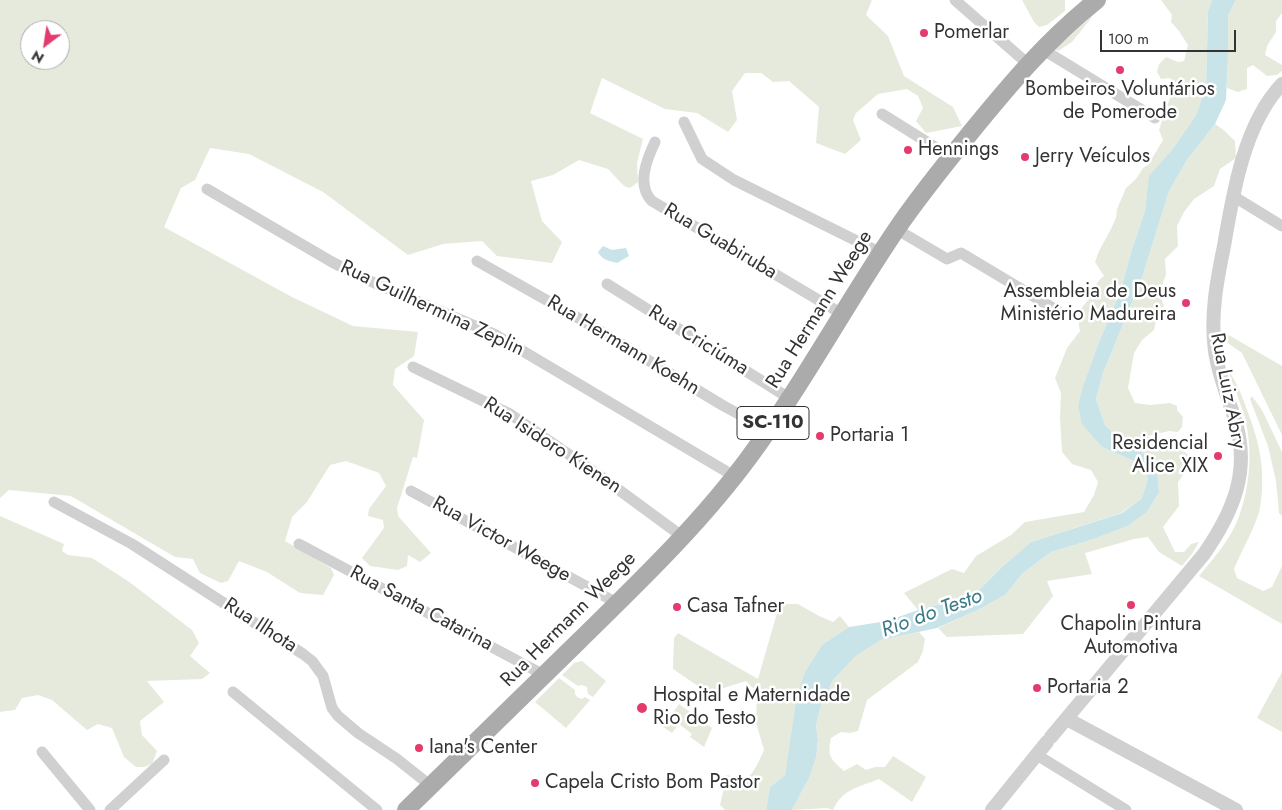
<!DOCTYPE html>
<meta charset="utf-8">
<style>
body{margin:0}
#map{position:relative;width:1282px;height:810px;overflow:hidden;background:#fff;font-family:Jost,sans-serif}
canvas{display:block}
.north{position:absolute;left:20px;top:20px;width:50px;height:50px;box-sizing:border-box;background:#fff;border:1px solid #adadad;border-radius:50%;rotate:211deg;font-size:14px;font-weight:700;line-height:20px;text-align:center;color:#333}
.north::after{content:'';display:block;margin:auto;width:18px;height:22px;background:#e33b6e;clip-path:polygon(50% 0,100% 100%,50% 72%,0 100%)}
.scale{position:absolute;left:1100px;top:30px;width:136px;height:22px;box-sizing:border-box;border:2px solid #333;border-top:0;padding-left:6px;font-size:15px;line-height:18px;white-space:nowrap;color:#333;-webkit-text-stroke:4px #fff;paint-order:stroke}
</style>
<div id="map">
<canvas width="1282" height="810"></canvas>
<div class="north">N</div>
<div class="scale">100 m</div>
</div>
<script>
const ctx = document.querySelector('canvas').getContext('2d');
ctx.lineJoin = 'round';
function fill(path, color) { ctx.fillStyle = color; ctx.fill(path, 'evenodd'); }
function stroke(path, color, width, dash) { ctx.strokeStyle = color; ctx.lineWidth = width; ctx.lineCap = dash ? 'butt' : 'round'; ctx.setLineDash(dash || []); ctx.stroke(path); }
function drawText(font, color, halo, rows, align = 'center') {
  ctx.font = font + ' Jost,sans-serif'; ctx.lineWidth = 5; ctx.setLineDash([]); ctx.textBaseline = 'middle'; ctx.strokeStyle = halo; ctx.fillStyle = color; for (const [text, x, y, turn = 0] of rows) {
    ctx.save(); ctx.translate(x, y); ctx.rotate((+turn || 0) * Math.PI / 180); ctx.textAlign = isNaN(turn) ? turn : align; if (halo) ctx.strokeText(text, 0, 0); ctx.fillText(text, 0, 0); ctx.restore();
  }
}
fill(new Path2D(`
 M0 0H872L866 15 888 36 904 76 953 107 962 126 926 133 916 121 923 108 918 96 907 89 878 94 856 113 853 120 861 140 845 154 816 143 819 107 789 81 773 82 761 73H745L732 91 737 120 728 132 697 113 665 109 602 78 590 113 643 139 637 163 638 182 630 188 624 186 608 169 579 160 553 175 531 181 542 221 562 242 552 263 497 256 482 241 443 244 408 255 323 192 249 154 210 148 195 180 181 188 164 227 292 297 353 326 418 332 414 356 395 369 393 385 424 420 417 458 413 457 397 508 398 516 431 553 420 562 408 555 407 566 398 570 370 566 362 558 384 528 383 520 368 516 369 509 386 486 379 473 346 461 330 465 307 502 292 517 285 541 331 568 334 575 323 595 300 593 267 572 239 561 228 581 221 583 200 573 193 559 175 557 71 496 9 490 0 498ZM30 30H60V60H30Z
 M1022 0H1065V11L1047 25 1039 27 1034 22Z
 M1161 0H1212L1208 11 1206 86 1196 115 1172 150 1150 176 1145 211 1132 249 1120 293 1099 342 1084 383 1102 447 1138 463 1148 478 1142 498 1121 513 1031 542 1003 566 975 594 918 610 904 593 952 569 964 573 976 556 1011 535 1025 522 1084 512 1094 495 1098 482 1091 470 1072 464 1062 452 1060 418 1061 393 1055 378 1067 348 1080 331C1076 310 1080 311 1091 296 1098 287 1093 284 1104 276L1095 262 1099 251 1111 229 1116 218 1117 209 1126 188 1136 179 1143 168 1148 165 1163 140 1159 130 1167 105 1176 86 1175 82 1169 78 1161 79 1157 72 1159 64 1166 57 1178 62 1184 61 1188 45 1179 31 1171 22 1172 15Z
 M1236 0H1282V13L1276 21V32L1267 46 1265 55 1282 65V71L1277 75 1267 76 1253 65 1247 68V89L1238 92 1227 88 1228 16Z
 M1091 17H1092L1072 42 1058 51 1055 49Z
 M1215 124 1225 131 1235 141 1236 158 1220 169 1214 186 1194 199 1184 212 1177 226 1178 246 1165 259 1166 275 1159 293 1164 306 1158 313 1154 330 1142 340 1134 353 1128 388 1135 403 1151 405 1170 403 1177 406V410L1183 417 1182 427 1178 432 1169 431 1148 436 1150 442 1163 451 1179 447 1188 455 1191 464 1178 482 1179 506 1163 527 1175 552H1184L1191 544 1199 542 1192 554 1182 566 1159 552 1148 537 1134 539 1085 553 1092 574 1047 581 1053 596 1023 634 947 637 938 628 978 610 1005 595 1023 573 1051 552 1094 539 1128 526 1147 512 1159 492 1157 469 1143 453 1125 445 1105 425 1096 399 1103 373 1142 278 1169 191 1187 160Z
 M1220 330 1282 366V435L1242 353 1221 338Z
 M1227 368C1236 381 1242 395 1247 410 1260 443 1266 472 1260 508 1257 524 1241 552 1234 569L1237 578 1263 591 1272 587 1282 566V624L1199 576C1213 559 1230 540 1238 519 1250 488 1253 451 1245 418 1240 401 1233 385 1227 368Z
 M1252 396 1262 410 1282 452V516L1279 513 1276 481 1268 446 1250 399Z
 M0 516 64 544 62 551 68 555 92 558 128 581 192 630 199 643 190 656 210 673 202 679 147 681 164 702 140 721 142 735 157 751 152 764 144 767H136L124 757 112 728 98 724 87 730 52 700 38 695 22 698 15 710 0 712Z
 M783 604H798L819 616 833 622 840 616 849 627 823 644 790 746 785 775 770 787 766 810H725L720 805 724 788 717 781 722 777 728 775 732 777 737 783C752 780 758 763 764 750L756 723 757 692 746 681 708 693 673 669 674 638 678 633 758 679 777 613Z
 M919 632 925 639 923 651 918 662 867 700 858 731 850 733 841 732 831 738C827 757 831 759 844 771L857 764 866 770 875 767H885L893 756 926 777 912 802 879 779C858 788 843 788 833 810L827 808 792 810 809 778 816 758 818 740 816 725 821 706 833 680 856 656 881 640Z
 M582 661 606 681 593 697 588 694 587 687 582 685 578 686 562 675 574 663Z
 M1282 672V732L1257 718Z
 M559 678 575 690C574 695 577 698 582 699L585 697 590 700 566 728 535 702Z
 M679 704 712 728 704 747 690 737 692 734 679 724 672 733 663 727Z`), '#e6eadc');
fill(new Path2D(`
 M1212 0H1236L1228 16V54L1226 100 1215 124 1187 160 1169 191 1142 278 1103 373 1096 399 1105 425 1125 445 1143 453 1157 469 1159 492 1147 512 1128 526 1094 539 1051 552 1023 573 1005 595 978 610 937 628 881 640 856 656 833 680 821 706 816 725 818 740 816 758 809 778 792 810H766L770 787 785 775 797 696 805 672 823 644 849 627 887 621 918 610 975 594 1003 566 1031 542 1122 513 1142 498 1148 478 1138 463 1102 447 1082 424 1078 406 1084 383 1099 342 1120 293 1132 249 1145 211 1149 176 1172 150 1196 115 1206 86 1208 11Z
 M603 246 612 250 626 248 629 256 617 263C609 261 602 260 598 252Z`), '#c9e4e9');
stroke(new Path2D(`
 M955 0 1028 64
 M1042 49 1155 118
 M882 114 951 157
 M684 122 702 159 734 180 881 253
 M655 142C647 159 636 185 652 201L842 314
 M207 189 332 262 363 278 494 334 734 476
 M1233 196 1282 226
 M896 229 947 259 961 253 1058 311
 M477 261 580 319 722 405 768 430
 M607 284 789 398
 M413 367 510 414 596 473 683 537
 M411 491 617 603
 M54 502 132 544 303 654 312 661 323 676 332 708 338 716 358 733 397 759 431 786
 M299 544 544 675
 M233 692 377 810
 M42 752 90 810
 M1037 755 1126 810
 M110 810 164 760`), '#d0d0d0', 11);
stroke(new Path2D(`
 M1067 719 1236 810
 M1051 737 1204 554C1233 512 1251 471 1235 420 1228 397 1218 374 1215 351 1210 316 1217 280 1224 246 1233 193 1244 124 1282 84
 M992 810 1047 742`), '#d0d0d0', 14);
stroke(new Path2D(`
 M406 810C464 754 521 697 579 641 639 582 700 524 750 456 803 384 846 304 896 230 919 196 945 164 971 132 1011 83 1047 40 1097 0`), '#ababab', 18);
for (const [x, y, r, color] of [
 [924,33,5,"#e33b6e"],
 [1120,70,5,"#e33b6e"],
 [908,150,5,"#e33b6e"],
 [1025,157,5,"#e33b6e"],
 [1186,303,5,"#e33b6e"],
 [820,436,5,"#e33b6e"],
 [1218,456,5,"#e33b6e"],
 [1131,605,5,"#e33b6e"],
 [677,607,5,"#e33b6e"],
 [1037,688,5,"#e33b6e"],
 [642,708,6,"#e33b6e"],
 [419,748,5,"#e33b6e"],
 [535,783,5,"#e33b6e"]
]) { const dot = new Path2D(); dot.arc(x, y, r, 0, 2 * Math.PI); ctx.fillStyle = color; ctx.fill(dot); stroke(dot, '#fff', 2); }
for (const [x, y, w] of [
 [773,423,72]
]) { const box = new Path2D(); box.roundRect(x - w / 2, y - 16.5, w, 33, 4); ctx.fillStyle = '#fff'; ctx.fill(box); stroke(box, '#333', 1); }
drawText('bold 19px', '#333', null, [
 ["SC-110",773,423]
]);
drawText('20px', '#333', '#fff', [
 ["Pomerlar",934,33],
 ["Bombeiros Voluntários",1120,90,"center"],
 ["de Pomerode",1120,113,"center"],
 ["Hennings",918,150],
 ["Jerry Veículos",1035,157],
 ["Assembleia de Deus",1176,292,"right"],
 ["Ministério Madureira",1176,315,"right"],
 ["Portaria 1",830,436],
 ["Residencial",1208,444,"right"],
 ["Alice XIX",1208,467,"right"],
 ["Casa Tafner",687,607],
 ["Chapolin Pintura",1131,625,"center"],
 ["Automotiva",1131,648,"center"],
 ["Portaria 2",1047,688],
 ["Hospital e Maternidade",653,696],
 ["Rio do Testo",653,719],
 ["Iana's Center",429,748],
 ["Capela Cristo Bom Pastor",545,783]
], 'left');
drawText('20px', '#333', '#fff', [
 ["Rua Guabiruba",720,242,31],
 ["Rua Guilhermina Zeplin",432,309,25],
 ["Rua Hermann Weege",820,310,-58],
 ["Rua Criciúma",698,341,32],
 ["Rua Hermann Koehn",623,346,31],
 ["Rua Luiz Abry",1227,391,79],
 ["Rua Isidoro Kienen",552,446,33],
 ["Rua Victor Weege",501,540,29],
 ["Rua Santa Catarina",421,609,28],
 ["Rua Hermann Weege",569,620,-45],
 ["Rua Ilhota",260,626,33]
]);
drawText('italic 21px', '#3b7b88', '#fff', [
 ["Rio do Testo",932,614,-20]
]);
</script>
